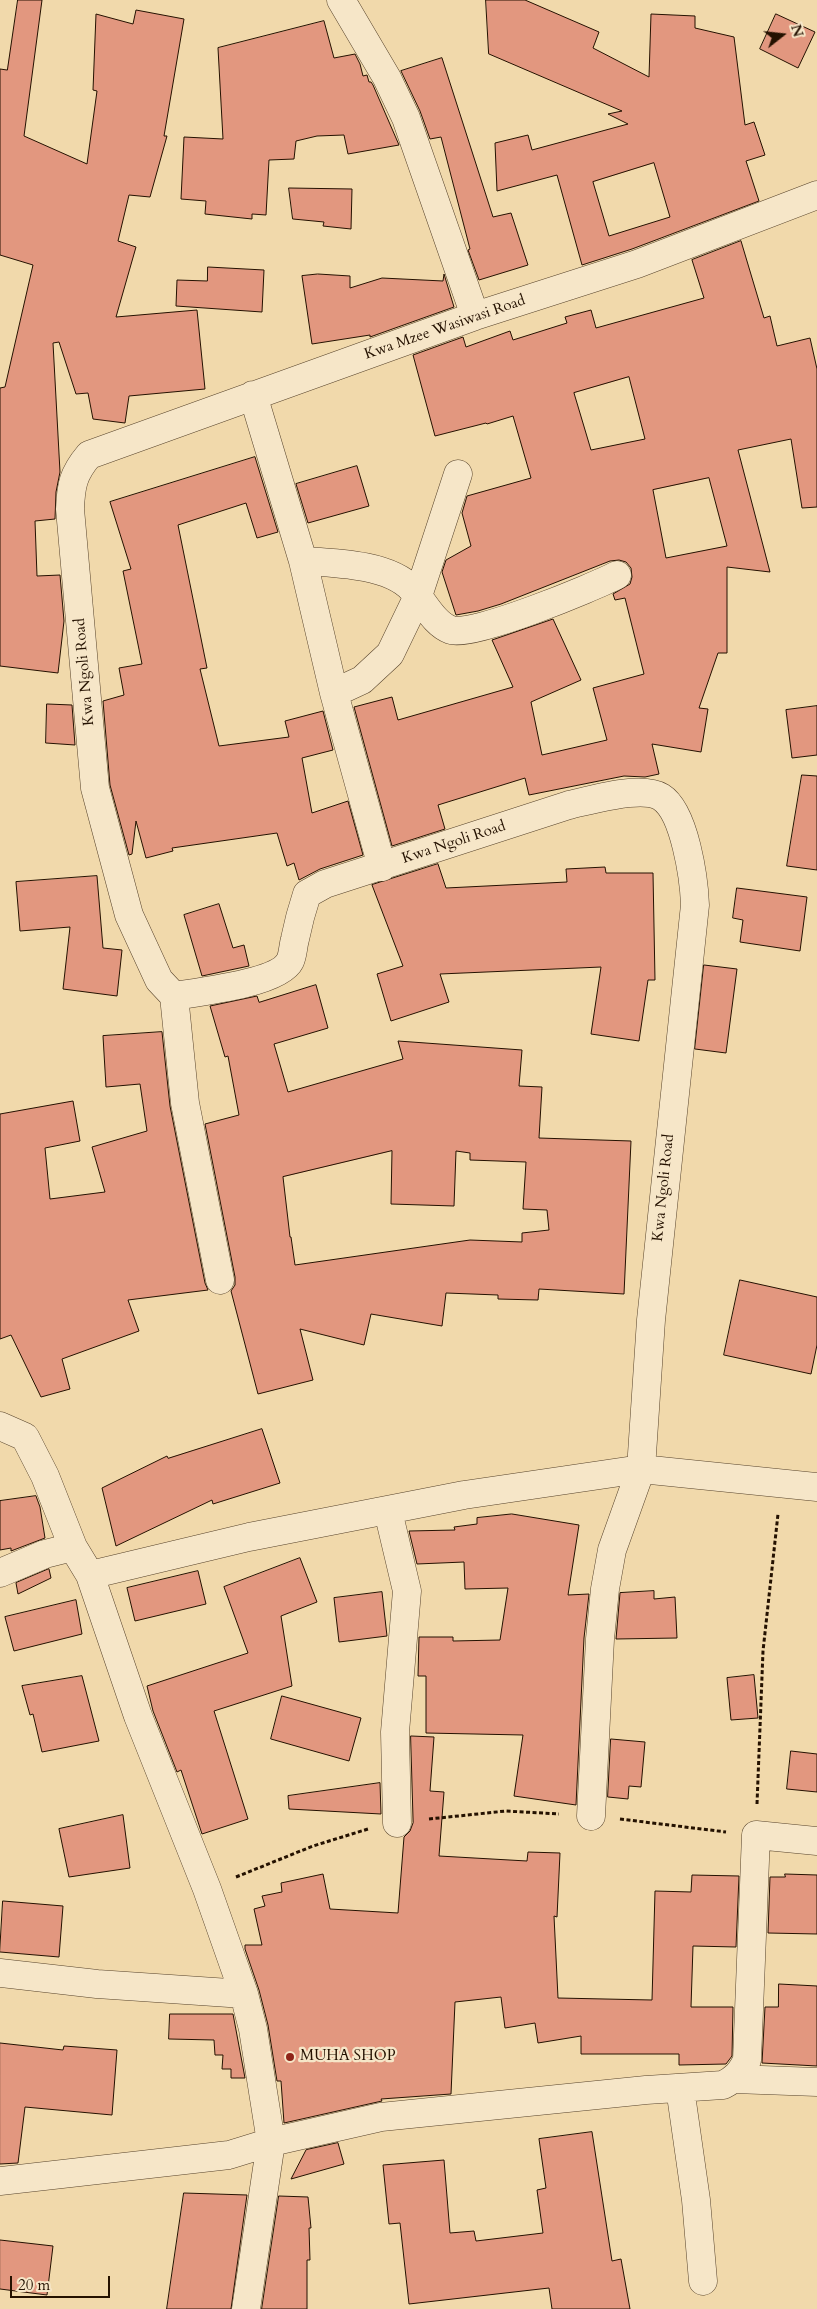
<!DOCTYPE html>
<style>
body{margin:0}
#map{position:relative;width:817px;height:2309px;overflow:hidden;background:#f1d9ab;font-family:Cardo,serif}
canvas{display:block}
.north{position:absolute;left:757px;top:10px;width:50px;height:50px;-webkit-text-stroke:4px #f6e6c8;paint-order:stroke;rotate:74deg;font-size:14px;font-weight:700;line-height:20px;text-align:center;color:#241100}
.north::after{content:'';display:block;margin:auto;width:18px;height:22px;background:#241100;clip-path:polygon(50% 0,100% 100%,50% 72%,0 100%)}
.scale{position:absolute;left:10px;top:2276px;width:100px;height:22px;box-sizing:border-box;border:2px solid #241100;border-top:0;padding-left:6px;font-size:15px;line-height:18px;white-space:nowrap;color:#241100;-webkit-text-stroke:4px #f6e6c8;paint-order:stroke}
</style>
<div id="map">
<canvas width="817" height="2309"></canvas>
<div class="north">N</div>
<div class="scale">20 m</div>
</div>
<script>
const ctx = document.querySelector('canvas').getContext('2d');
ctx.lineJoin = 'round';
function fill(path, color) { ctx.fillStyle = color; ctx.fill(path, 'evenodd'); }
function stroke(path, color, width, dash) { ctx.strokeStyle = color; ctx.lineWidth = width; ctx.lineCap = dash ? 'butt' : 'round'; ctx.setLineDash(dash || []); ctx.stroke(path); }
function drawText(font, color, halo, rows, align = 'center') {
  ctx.font = font + ' Cardo,serif'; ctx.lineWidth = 4.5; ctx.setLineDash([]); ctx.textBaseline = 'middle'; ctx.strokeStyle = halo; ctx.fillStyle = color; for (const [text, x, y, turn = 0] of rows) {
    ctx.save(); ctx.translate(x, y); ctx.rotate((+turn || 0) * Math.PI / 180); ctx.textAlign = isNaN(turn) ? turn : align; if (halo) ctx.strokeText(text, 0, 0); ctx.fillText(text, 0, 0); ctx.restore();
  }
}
const building = new Path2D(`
 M18 0H42L24 136 87 164 97 91 93 90 96 14 133 24 136 10 184 19 164 136H167L150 197 129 195 118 241 136 247 116 317 197 310 205 389 129 396 125 423 93 419 88 393 76 394 59 342 53 343 60 472 56 492 55 519 35 521 37 576 60 575 64 621 58 673 0 666V388L5 387 33 265 0 255V69L7 70Z
 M486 0H525L599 32 593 48 649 77 651 14 695 16V28L734 37 745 125 754 122 765 155 746 161 759 201 632 249 582 265 557 175 497 191 495 143 528 135 532 150 628 124 608 114 622 111 489 54ZM654 163 670 217 609 236 593 182Z
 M776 14 815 32 798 68 760 49Z
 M324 21 334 58 355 54 360 64 363 76 367 75 369 82H371L373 85 399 145 348 154 344 135 317 136 296 141 294 159 269 160 266 215 252 214V219L205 214 206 201 181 199 184 137 223 139 218 48Z
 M442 58 493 217 511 213 528 265 479 280 468 250 470 249 441 137 430 139 420 111 401 71Z
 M289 188 352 189 351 229 323 226 324 222 293 219Z
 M741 241 764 318 770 316 777 346 810 338 817 369V507L802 508 791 439 738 450 770 572 727 567V653H718L699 708 708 709 701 752 652 744 659 774 645 777 624 776 529 795 525 778 438 805 445 829 392 846 354 707 392 697 398 720 513 687 492 640 553 619 581 680 531 702 542 755 607 740 593 688 644 674 625 598 615 600 613 594 630 584 632 577 631 568 626 562 619 560 610 561 501 604 478 611 456 615 442 572 446 560 471 546 462 513 467 496 531 478 513 416 487 424 486 423 435 436 413 355 463 337 466 347 510 331 513 340 567 323 565 317 591 310 596 328 704 298 692 260ZM629 377 645 439 591 450 574 393ZM709 478 727 546 666 558 653 490Z
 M208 267 264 270 262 312 176 306 177 280 207 281Z
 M318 274 350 276V288L382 278 443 281 444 274 454 307 370 337V335L312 344 302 276Z
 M255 457 278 532 257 538 246 503 178 525 207 668 200 669 219 746 289 737 285 721 323 711 333 750 302 758 312 813 348 801 363 855 320 869 299 880 294 863 287 866 277 833 172 848 173 851 146 858 136 821 132 854 129 855 110 785 103 701 124 695 119 668 142 664 123 571 131 569 110 502Z
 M357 466 369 506 308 523 296 484Z
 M47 704 72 705 75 745 46 743Z
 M817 706V755L792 758 786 710Z
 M802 775 817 776V870L787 866Z
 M438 864 446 888 567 882 566 869 605 867 606 873H653L655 980H648L639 1041 591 1034 601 967 440 974 449 1002 391 1021 377 974 403 966 372 885Z
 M97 876 103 948 122 950 117 996 63 989 70 927 20 931 16 882Z
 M737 888 807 897 800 951 740 942 743 920 733 918Z
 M219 904 233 948 244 945 249 966 202 976 184 915Z
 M704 965 737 969 726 1053 695 1049Z
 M316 985 328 1028 274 1044 288 1092 403 1059 398 1041 522 1050 519 1086 542 1087 539 1138 631 1141 624 1294 539 1289 538 1300 498 1299V1295L446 1293 442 1326 371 1314 364 1345 300 1329 313 1380 258 1394 231 1291 235 1285V1277L205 1124 239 1115 228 1056 225 1057 210 1006 257 996 259 1002ZM392 1151 391 1204 454 1206 456 1151 470 1153V1160L526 1162 523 1209 547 1210 549 1230 522 1233V1242L470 1240 295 1265 291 1237H290L283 1177Z
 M162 1032 170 1106 205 1283 208 1290 128 1300 139 1331 62 1359 70 1389 41 1397 11 1335 0 1339V1114L73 1101 80 1141 45 1148 50 1199 105 1192 92 1147 147 1131 140 1084 106 1087 103 1036Z
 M740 1280 817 1297V1345L811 1374 724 1355Z
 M262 1429 280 1483 213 1504 212 1500 116 1546 102 1488 167 1456 168 1458Z
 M36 1496 40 1507 45 1538 11 1551V1548L0 1550V1501Z
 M512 1514 579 1525 568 1595 589 1594 584 1638 576 1805 514 1796 523 1735 426 1733V1676H418L419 1637H453V1641L500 1640 508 1588 465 1589 464 1562 417 1564 409 1531 455 1530 454 1527 477 1524V1518Z
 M300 1558 317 1602 281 1616 292 1686 214 1711 248 1819 202 1834 181 1770 177 1772 153 1711 147 1686 248 1653 224 1587Z
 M49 1569 51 1578 18 1594 16 1583Z
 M198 1571 206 1604 135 1621 127 1588Z
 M654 1591V1599L675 1597 677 1638 616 1639 620 1593Z
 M382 1592 387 1636 339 1642 334 1598Z
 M76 1600 82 1634 14 1651 5 1617Z
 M754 1675 758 1718 731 1720 727 1678Z
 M82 1676 99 1741 42 1752 33 1714 30 1715 22 1686Z
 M282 1696 361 1718 349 1761 271 1739Z
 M411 1736 434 1737 430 1791 444 1792 439 1856 527 1861 528 1852 560 1853 557 1917 554 1916 558 1998 652 2000 655 1891 691 1892 692 1875 739 1876 736 1947 693 1946 691 2007H733L732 2056 726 2064 679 2065V2054H581V2036L538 2043 535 2023 505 2028 501 1997 455 2002 451 2094 381 2099 382 2101 284 2123 281 2081H277L268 2025 259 1990 245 1949V1945H262L254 1909 265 1906 262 1896 282 1892 281 1883 323 1874 330 1909 398 1913 404 1837 410 1831 413 1823Z
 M611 1739 645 1742 641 1787 629 1786 628 1799 608 1797Z
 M791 1751 817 1754V1792L787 1789Z
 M380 1783 381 1814 289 1809 288 1796Z
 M123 1815 130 1868 69 1877 59 1829Z
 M785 1874 817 1875V1934L768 1933 770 1877H785Z
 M3 1901 63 1906 59 1957 0 1952Z
 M779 1984 817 1986V2066L762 2063 765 2007H778Z
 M170 2014H233L245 2078H231V2069H222L223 2055H215L214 2040 169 2039Z
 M0 2043 63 2050 64 2046 117 2050 112 2115 25 2107 18 2163 0 2164Z
 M592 2132 612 2261 621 2259 630 2309H552L549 2288 409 2304 400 2223 389 2224 383 2165 444 2160 450 2233 474 2231 476 2241 543 2233 537 2190 546 2188 539 2139Z
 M338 2143 344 2164 291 2179 306 2150Z
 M184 2193 247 2195 231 2309H167Z
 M279 2196 308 2197 311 2228H309L310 2260H307V2309H262Z
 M0 2240 53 2246 47 2295 0 2289Z`);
fill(building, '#e2977f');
stroke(building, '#241100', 1);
const minor = new Path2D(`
 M341 0 387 78 406 118 475 316
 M253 395 303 561 334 693 382 867
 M303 561C335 563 389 564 412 589 424 602 434 624 451 630 471 638 594 587 617 575
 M334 693 362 680 390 654 418 596 458 474
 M174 996 185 1103 220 1280
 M0 1426 25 1437 45 1476 73 1547 90 1575 138 1716 207 1889 244 1994 253 2029 271 2142 246 2309
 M388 1511 407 1591 395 1732 397 1823
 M0 1573 45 1554 73 1547
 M90 1575 249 1537 464 1495 641 1469 817 1487
 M591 1816 600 1639 605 1589 612 1550 641 1469 651 1320 695 905C694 879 685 812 661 797 641 785 591 800 569 805L325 884 307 894C302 909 298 924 295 939 293 946 293 955 290 961 279 983 199 992 174 996L159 980 129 915 95 788 70 509C71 485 73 474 89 455L475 316 637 264 817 195
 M0 1973 97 1984 244 1994
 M734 2079 817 2082
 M680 2088 696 2200 703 2281
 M0 2181 229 2155 271 2142 381 2117 646 2090 723 2085C735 2079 741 2073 747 2060L756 1835 817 1841`);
stroke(minor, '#57432b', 29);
stroke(new Path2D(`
 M757 1804 763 1651 778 1514
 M429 1819 506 1811 559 1814
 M620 1819 726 1832
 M236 1877 313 1846 368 1829`), '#241100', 3, [4, 2.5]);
stroke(minor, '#f6e6c8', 28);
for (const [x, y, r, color] of [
 [290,2057,5,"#8f2418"]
]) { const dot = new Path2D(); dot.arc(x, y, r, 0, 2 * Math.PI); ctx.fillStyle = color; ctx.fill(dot); stroke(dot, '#f6e6c8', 2); }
drawText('15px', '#241100', '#f6e6c8', [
 ["Kwa Mzee Wasiwasi Road",445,328,-19],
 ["Kwa Ngoli Road",85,672,-95],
 ["Kwa Ngoli Road",454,843,-18],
 ["Kwa Ngoli Road",664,1188,-84]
]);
drawText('15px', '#241100', '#f6e6c8', [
 ["MUHA SHOP",300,2057]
], 'left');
</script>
